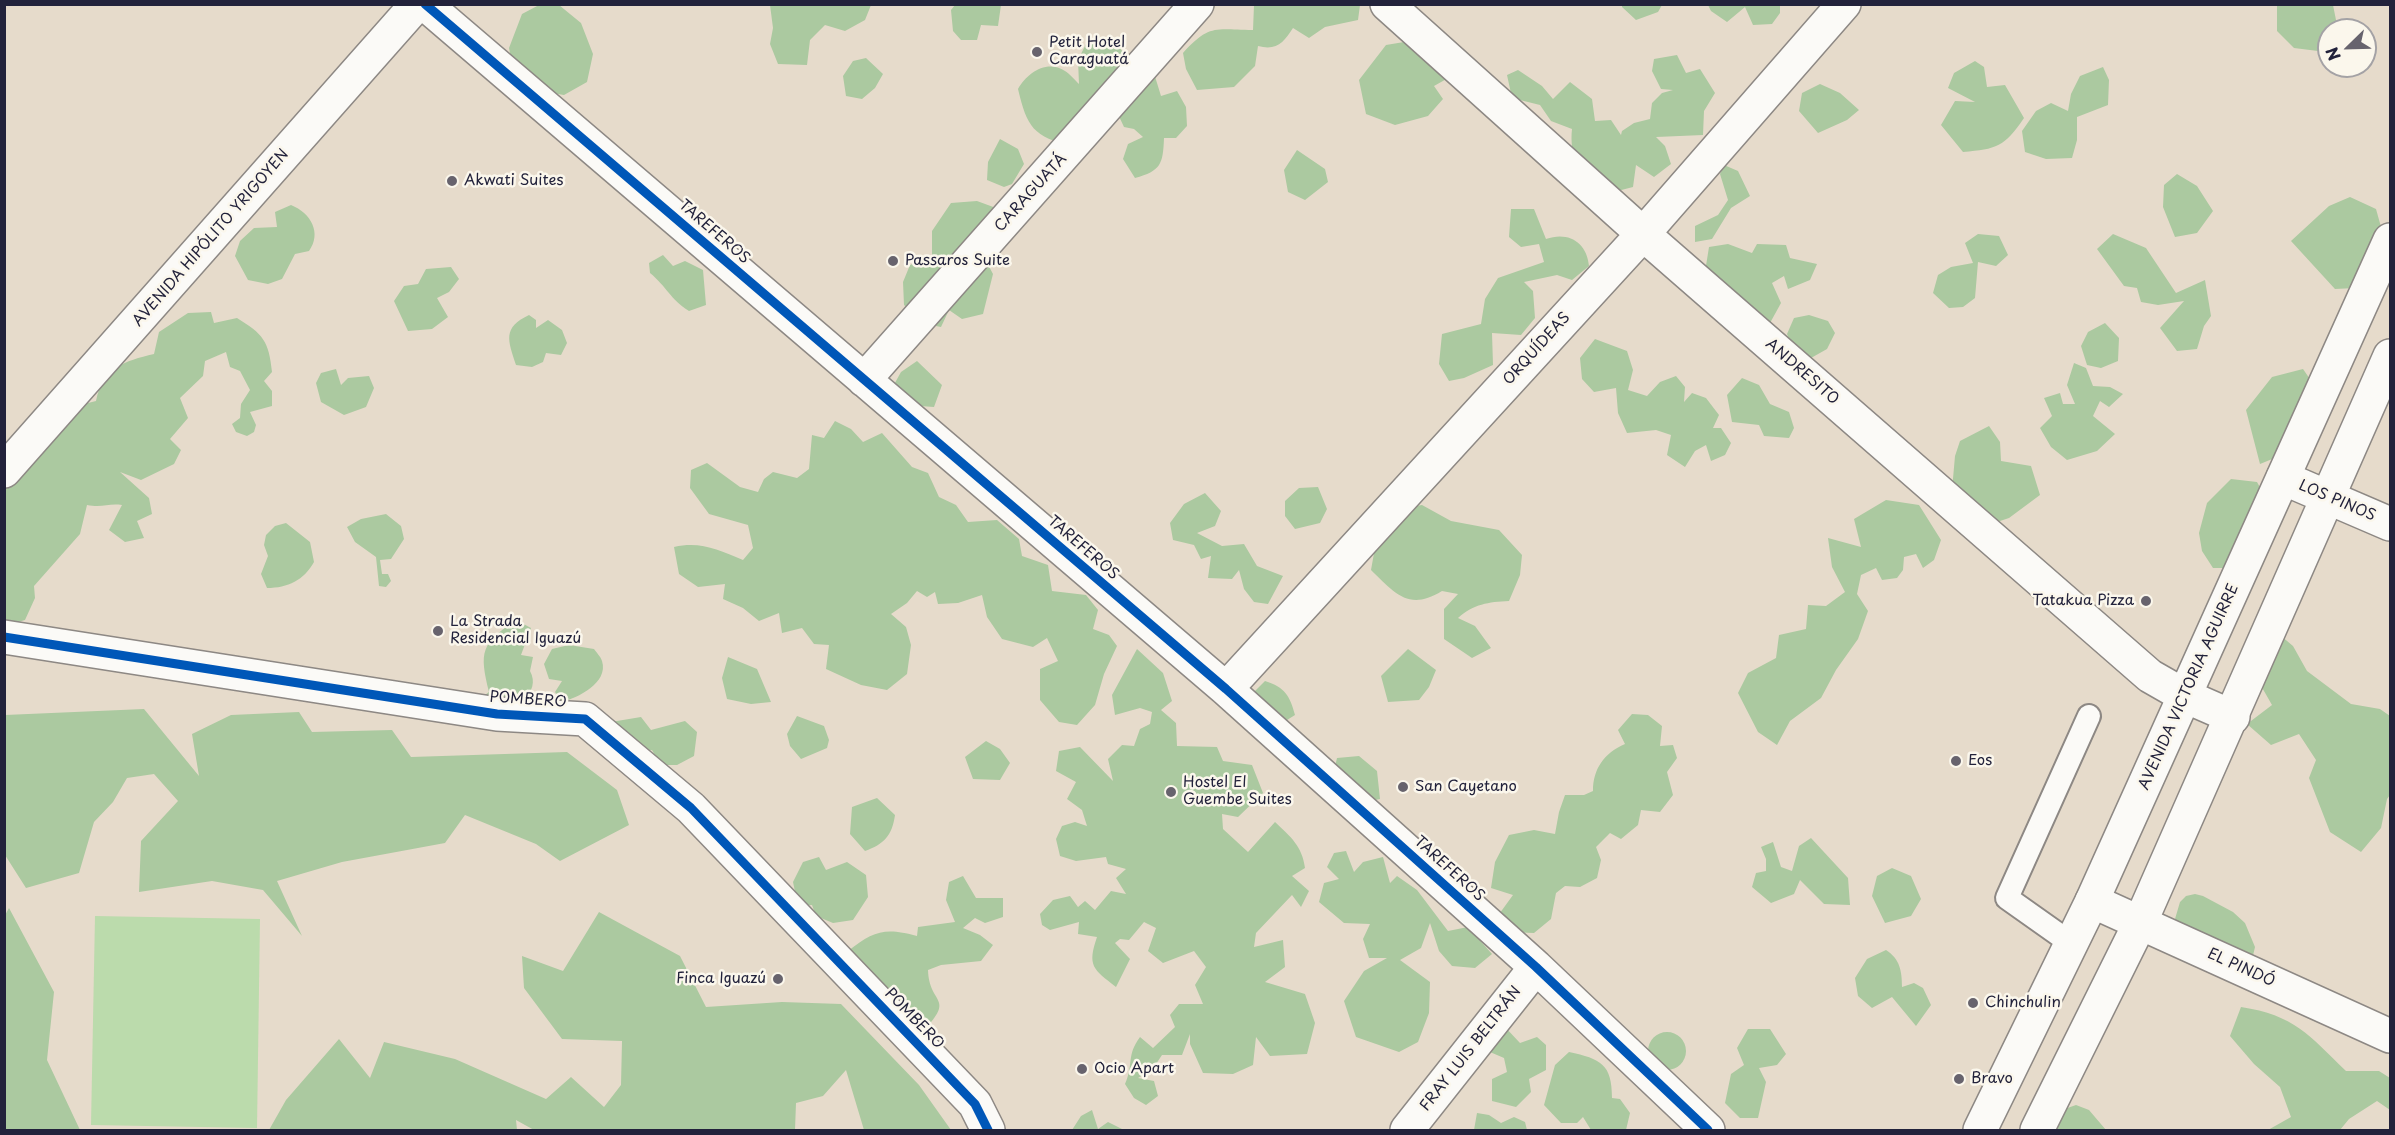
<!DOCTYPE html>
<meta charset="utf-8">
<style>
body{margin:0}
#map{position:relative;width:2395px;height:1135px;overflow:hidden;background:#e6dbcb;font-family:"Playpen Sans",sans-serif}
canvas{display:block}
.frame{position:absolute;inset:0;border:6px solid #22223b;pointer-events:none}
.north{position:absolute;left:2317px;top:18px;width:60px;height:60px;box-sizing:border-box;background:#fbf7ec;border:2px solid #a4a2a5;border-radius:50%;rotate:247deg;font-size:16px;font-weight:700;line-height:24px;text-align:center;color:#22223b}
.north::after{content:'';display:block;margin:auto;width:21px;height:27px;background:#67636d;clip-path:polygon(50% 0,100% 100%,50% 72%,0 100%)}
</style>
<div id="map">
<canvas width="2395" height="1135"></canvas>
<div class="frame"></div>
<div class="north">N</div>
</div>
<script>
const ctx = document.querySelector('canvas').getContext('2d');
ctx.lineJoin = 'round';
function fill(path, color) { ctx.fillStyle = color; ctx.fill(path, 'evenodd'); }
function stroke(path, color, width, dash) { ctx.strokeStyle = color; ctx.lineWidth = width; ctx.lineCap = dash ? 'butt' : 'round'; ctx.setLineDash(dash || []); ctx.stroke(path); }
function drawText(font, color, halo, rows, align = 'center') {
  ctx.font = font + ' "Playpen Sans",sans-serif'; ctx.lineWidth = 5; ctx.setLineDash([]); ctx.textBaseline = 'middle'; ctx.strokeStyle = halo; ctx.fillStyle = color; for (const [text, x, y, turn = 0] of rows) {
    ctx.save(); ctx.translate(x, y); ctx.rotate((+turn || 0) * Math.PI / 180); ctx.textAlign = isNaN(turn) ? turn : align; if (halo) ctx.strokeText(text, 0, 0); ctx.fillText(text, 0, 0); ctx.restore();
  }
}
fill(new Path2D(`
 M95 916 260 919 257 1128 91 1125Z`), '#bbdbac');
fill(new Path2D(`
 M539 5H559L581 23 593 54 587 82 564 95 534 90 513 70 509 48 522 14Z
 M770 5V4L871 5 865 20 845 31 825 25 810 40 807 65 778 64 770 44 773 28Z
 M955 5H1001L998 26 981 25 977 40H961L953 31 951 10Z
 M1254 5V4L1360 5 1358 20 1325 27 1309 38 1293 28C1284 42 1277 51 1258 46L1255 66 1234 87 1197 90 1186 69 1183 53C1210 23 1216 30 1253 30Z
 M1622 5V4L1662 5 1658 12 1636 20 1622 7Z
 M1708 5H1780V13L1772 24 1753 25 1745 7 1727 22 1711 11Z
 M2277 5H2333L2337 25 2334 30H2329V36L2318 51 2294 48 2277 31Z
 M1103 39 1119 47 1130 61 1153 70 1161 96 1177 91 1186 107 1187 126 1176 138H1164C1163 164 1161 171 1135 178L1123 159 1128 144 1143 137 1134 129 1124 127 1116 110 1073 146C1033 137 1027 127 1018 89 1027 73 1047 59 1065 71 1070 74 1075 80 1079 84L1078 60 1086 44Z
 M1404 42 1421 51 1450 77 1434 86 1443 99 1428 116 1395 125 1366 114 1359 80 1386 45Z
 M1677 55 1686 73 1700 69 1715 93 1704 111 1703 135 1656 137 1665 146 1671 164 1654 177 1636 165 1633 187 1594 197C1580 176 1569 155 1572 129L1551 121 1540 105 1512 98 1507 75 1518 70 1542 86 1553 99 1570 82 1592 99 1595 121 1611 120 1621 135 1622 131 1634 123 1650 119 1652 103 1662 93 1673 90 1661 89 1652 71 1654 59Z
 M866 58 883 74 875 88 862 99 846 96 843 76 853 61Z
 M1975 61 1984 67 1987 87 2005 85 2024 118C2004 147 1997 149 1963 152L1941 125 1955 101 1975 102 1948 88 1954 73Z
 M2103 67 2109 80 2108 105 2077 117V140L2072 158 2046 159 2025 152 2022 131 2036 111 2051 103 2068 111 2071 94 2080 76Z
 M1820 84 1840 93 1859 110 1847 120 1818 133 1799 111 1802 93Z
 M1000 139 1018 149 1024 164 1012 184 1004 187 987 180 988 162Z
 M1297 150 1325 169 1328 182 1305 200 1288 192 1284 170Z
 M1724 165 1738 171 1750 196 1731 208 1712 239 1695 242V226L1718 215 1728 200 1720 174Z
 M2177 174 2197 186 2213 211 2197 233 2175 237 2163 207 2164 185Z
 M2350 197 2376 209 2390 259 2375 287 2335 289 2291 241 2329 206Z
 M977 201 996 208 985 259 993 274 983 314 962 319 949 310 941 327 926 324 904 305 903 282 910 265 932 256V231L951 203Z
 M291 205C311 213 322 233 309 251L295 254 282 279 268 284 248 280 235 256 240 241 254 228 277 227 275 212Z
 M1511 209H1534L1546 239C1568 231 1587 242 1589 266L1572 280 1557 275 1524 282 1533 291 1535 318 1521 335 1492 333 1493 365 1464 378 1449 381 1439 364 1442 334 1481 324 1485 299 1498 278 1544 262 1539 244 1521 247 1509 237Z
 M1978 234 1999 236 2008 255 1996 266 1978 262 1975 298 1963 307 1949 308 1933 293 1938 275 1951 267 1973 263 1965 243Z
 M2113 234 2146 248 2176 293 2205 280 2211 316 2204 326 2197 349 2177 351 2160 328 2184 301 2158 305 2141 302 2137 288 2124 286 2097 249Z
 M1728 244 1752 253 1757 244 1786 245 1790 258 1817 264 1810 280 1788 289 1784 276 1772 283 1781 303 1770 323 1764 322 1705 272 1709 247Z
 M663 255 673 266 685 261 703 270 706 305 689 311C670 299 667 287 650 273L649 263Z
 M451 267 459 279 449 292 437 298 448 317 432 329 408 331 394 301 404 286 418 284 426 269Z
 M211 312 214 323 237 318C263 334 269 341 272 372L264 381 272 391V406L250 412 256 425 254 432 247 436 236 432 232 424 240 418 241 404 250 390 240 371 230 367 226 352 205 361 203 376 180 398 188 418 170 439 181 450 174 464 141 480 120 472 149 498 152 514 137 521 144 538 125 542 109 530 122 505C108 503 103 508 87 505L80 534 34 586 35 598 25 620 5 626V471L48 413 96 401C103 368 124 361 154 354L159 332 188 313Z
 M529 315 536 320V328L548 320 562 330 567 343 561 355 546 353 543 362 532 367 516 365C508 340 502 328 529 315Z
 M1809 315 1828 321 1835 333 1827 349 1811 358 1791 344 1787 334 1794 318Z
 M2105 323 2119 338 2118 361 2101 368 2087 365 2081 346 2088 332Z
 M1595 339 1627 351 1633 370 1628 390 1647 396 1660 382 1676 376 1685 387 1684 402 1692 393 1706 398 1719 415 1713 428H1721L1731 443 1725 455 1711 461 1706 445 1695 451 1685 467 1667 455 1671 435 1656 430 1627 433 1618 413 1616 388 1594 392 1582 379 1580 358Z
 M917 361 942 385 934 407 906 405 891 390 901 372Z
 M2074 363 2086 368 2093 386 2110 387 2123 394 2109 407 2100 401 2093 416 2115 434 2097 451 2067 460 2051 447 2040 428 2052 416 2044 398 2060 393 2063 404H2075L2067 385Z
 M336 369 341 385 348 378 369 376 374 388 366 407 344 415 321 402 316 383 321 373Z
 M2303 369 2327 404 2299 448 2260 464 2246 410 2272 377Z
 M1742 378 1759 385 1770 404 1789 412 1794 428 1789 438 1764 436 1759 425 1732 422 1727 395Z
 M835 421 851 429 863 442 882 433 912 467 928 473 939 497 956 505 968 522 997 520 1019 539 1022 556 1048 565 1052 591 1086 595 1098 610 1093 629 1109 635 1117 646 1104 674 1095 705 1077 725 1059 722 1040 700V669L1058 661 1047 638 1033 647 1002 639 987 617 982 595 958 603 938 604 935 592 927 597 917 591 907 603 891 614 906 627 911 645 907 674 887 690 861 685 826 669 829 645 814 644 802 628 782 633 779 613 759 621 743 608 723 599 725 584 698 587 679 574 674 547C701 541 718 550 743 560L753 548 748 525 709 514 690 488 691 470 707 463 740 487 758 492 764 479 773 472 797 478 809 469 812 435 824 438Z
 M1989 426 2000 442 2001 461 2031 466 2040 495 2009 518 1988 525 1952 490 1955 456 1960 441Z
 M2231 479 2257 482 2271 507 2238 568H2213L2202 551 2199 533 2207 503Z
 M1318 487 1327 509 1320 523 1295 529 1285 516V501L1299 488Z
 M1205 493 1221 511 1215 526 1197 533 1222 546 1244 544 1257 566 1283 576 1268 604 1254 602 1244 589 1239 570 1232 579 1208 578 1211 556 1201 559 1194 545 1173 540 1170 523 1184 504Z
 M1886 500 1919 505 1941 540 1934 560 1923 568 1916 554 1904 557 1903 570 1897 578 1882 580 1876 568 1861 575 1857 594 1868 611 1858 639 1836 670 1821 698 1790 721 1777 745 1758 732 1738 693 1748 673 1776 658 1779 635 1806 629 1808 605 1826 606 1845 592 1832 567 1828 538 1861 547 1854 519Z
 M1422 505 1451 521 1499 530 1522 555 1520 575 1509 601C1488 602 1474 604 1458 618L1475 626 1491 648 1472 658 1444 639V609L1458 594 1442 591C1408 612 1394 592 1371 570L1376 542 1402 508Z
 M386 514 401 526 404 539 391 559 380 560 382 574H388L391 581 386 587 379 586 376 557 355 542 347 527 361 519Z
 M286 523 310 542 314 562C304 580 288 588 267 588L261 574 268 556 264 545 266 535 275 526Z
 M516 620 531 628 521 655 533 657 530 671C536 682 532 691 524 701L470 706 489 692C479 651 481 644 516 620Z
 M2268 625 2293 646 2307 671 2351 704 2380 709 2390 716V795L2387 799 2381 828 2361 852 2330 832 2309 778 2316 760 2299 734 2271 745 2247 724 2272 705 2256 677Z
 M569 645 594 649C596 652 601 657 602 661 609 683 577 698 562 702L555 692 562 681 549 679 544 664 552 649Z
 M1137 649 1163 673 1172 701 1161 710 1176 723 1177 746 1217 747 1223 761 1252 765 1263 793 1238 817 1222 814 1223 829 1248 852 1275 822C1291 837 1302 846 1305 868L1292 876 1309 891 1301 907 1292 895 1256 933 1254 947 1283 940 1285 967 1265 982 1305 994 1315 1023 1307 1054 1270 1056 1256 1037 1253 1065 1233 1074 1203 1073 1190 1044V1034L1182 1055H1162L1152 1070 1138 1078 1154 1081 1158 1096 1146 1105 1134 1098 1125 1084C1134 1064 1126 1056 1140 1037L1153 1048 1175 1027 1170 1015 1179 1004H1203L1195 985 1206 967 1194 951 1163 963 1148 951 1156 928 1144 922 1129 940 1120 939 1115 943 1130 959 1116 987C1093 969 1087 966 1097 937L1078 934 1079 922 1050 930 1042 925 1040 914 1053 900 1070 896 1078 907 1085 901 1095 910 1111 891 1126 894 1116 878 1126 869 1108 864 1106 857 1076 861 1060 856 1056 839 1062 826 1075 822 1087 826 1082 810 1067 799 1076 782 1056 771 1059 751 1080 747 1113 781 1108 759 1122 745 1134 746 1140 729 1150 724 1152 712 1140 708 1115 715 1112 695Z
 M1408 649 1436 670 1429 687 1419 700 1388 702 1381 676Z
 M728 657 757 669 771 702 751 704 727 699 722 678Z
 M1265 681C1285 687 1290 696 1295 715L1279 725 1251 695Z
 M144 709 199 776 192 734 231 715 299 712 312 732 392 730 411 757 567 752 617 790 629 825 560 861 536 844 465 815 445 843 342 862 277 881 302 936 263 890 212 881 139 892 141 841 178 801 154 774 127 778 113 802 94 822 79 873 26 888 5 855V715Z
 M1632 714 1648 715 1662 726 1660 746 1673 745 1677 758 1667 772 1673 795 1660 812 1641 810 1638 825 1621 839 1610 833 1596 847 1601 860 1597 878 1580 887 1565 886 1556 893 1551 919 1534 933 1509 932 1497 917 1513 895 1491 888 1495 862 1509 835 1534 830 1555 834 1559 812 1565 795H1584L1593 791C1593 769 1604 753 1625 744L1618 730Z
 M797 716 824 726 829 740 827 748 801 759 790 746 787 734Z
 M641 717 651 730 685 721 697 732 694 756 677 765H660L652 750 644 752 611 722Z
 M986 741 1000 749 1010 763 1000 780 973 779 965 757Z
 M1359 756 1377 771 1380 799 1360 803 1331 784 1337 758Z
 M877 798 895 815C892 836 884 844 865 851L850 834 852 807Z
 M1811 838 1848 878 1850 905 1824 904 1800 880 1794 894 1771 903 1752 887 1756 873 1766 871V859L1761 847 1773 842 1781 867 1792 871 1799 846Z
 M1346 851 1354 872 1363 862 1383 857 1390 883 1397 876 1417 890 1448 931 1468 927 1492 954 1475 968 1452 966 1439 951 1430 923 1421 948 1400 960 1430 982 1429 1013 1418 1042 1399 1052 1356 1037 1344 1001 1364 971 1387 958H1369L1363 939 1370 924 1344 923 1319 902 1324 883 1339 879 1327 867 1334 853Z
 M819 857 826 870 847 862 866 875 868 897 853 920 833 923 816 916 812 905 798 906 793 882 803 862Z
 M1892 868 1911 876 1921 899 1911 916 1885 923 1872 896 1877 876Z
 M963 876 976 898H1003V917L985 923 975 918 963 928 980 935 993 945 981 961 941 965 928 970C929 1004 954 997 927 1027L909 1019 898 1006 897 988 889 995 848 951C873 931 885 927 917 936L918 927 955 922 946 900 949 882Z
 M2195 894 2203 896 2233 912 2245 923 2255 947 2251 964 2184 934 2175 919 2180 902 2186 896Z
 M9 908 54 992 47 1060 80 1130H5L4 917Z
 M599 912 680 956 706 1007 782 1002 841 1004 919 1085 951 1130H864L846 1070 823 1096 796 1103 795 1130H534L516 1120 517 1130H269L286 1100 339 1039 370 1078 384 1042 455 1059 546 1099 571 1077 604 1107 621 1085 622 1041 562 1039 524 988 522 956 563 971Z
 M1886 950C1900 959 1902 971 1902 987L1914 983 1923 988 1931 1005 1916 1026 1892 997 1872 1008 1858 996 1855 978 1867 959Z
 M2241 1007C2294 1015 2309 1035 2346 1071H2379L2390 1078V1110L2377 1101 2349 1119 2340 1130H2268L2291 1117 2280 1087 2254 1064 2230 1036Z
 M1504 1026 1520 1043 1537 1037 1546 1045V1070L1529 1079 1531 1092 1516 1107 1492 1101V1079L1507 1072 1504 1058 1490 1052 1487 1044Z
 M1748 1029H1770L1786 1054 1777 1065 1759 1068 1766 1082 1758 1118H1740L1725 1103 1731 1074 1744 1065 1737 1048Z
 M1648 1051a19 19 0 1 1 38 0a19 19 0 1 1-38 0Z
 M1569 1052C1601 1059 1612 1064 1612 1098L1620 1099 1630 1113 1626 1130H1591L1583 1117 1577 1123H1561L1544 1105 1555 1065Z
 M2076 1105 2089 1110 2106 1130H2044L2059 1111Z
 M1092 1110 1098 1129 1108 1122 1124 1130H1072L1081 1116Z
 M1477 1113 1489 1115 1501 1123 1514 1117 1525 1122 1527 1130H1474Z`), '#abc9a0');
const service = new Path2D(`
 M2072 944 2007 898 2089 716`);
const minor = new Path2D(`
 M425 4 1226 689 1536 967 1708 1130
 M1387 4 1643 234 2150 676 2185 696 2233 717
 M864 380 1197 4
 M2283 478 2390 524
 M4 637 497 714 585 719 691 808 975 1104 988 1130
 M1226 689 1643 234 1844 4
 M2092 901 2390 1036
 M1407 1130 1536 967`);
const secondary = new Path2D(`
 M4 471 417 4
 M1980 1130 2092 901 2390 240
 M2037 1130 2140 923 2390 356`);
stroke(service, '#8d8884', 26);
stroke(minor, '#8d8884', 36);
stroke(secondary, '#8d8884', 36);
stroke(service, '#fbfaf7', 22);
stroke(minor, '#fbfaf7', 33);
stroke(secondary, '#fbfaf7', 33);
stroke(new Path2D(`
 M425 4 1226 689 1536 967 1708 1130
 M4 637 497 714 585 719 691 808 975 1104 988 1130`), '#0057b8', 9);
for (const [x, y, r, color] of [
 [1037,52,6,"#67636d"],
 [452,181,6,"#67636d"],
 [893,261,6,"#67636d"],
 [2146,601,6,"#67636d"],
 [438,631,6,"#67636d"],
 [1956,761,6,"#67636d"],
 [1403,787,6,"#67636d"],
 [1171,792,6,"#67636d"],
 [778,979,6,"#67636d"],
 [1973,1003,6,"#67636d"],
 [1082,1069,6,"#67636d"],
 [1959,1079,6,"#67636d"]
]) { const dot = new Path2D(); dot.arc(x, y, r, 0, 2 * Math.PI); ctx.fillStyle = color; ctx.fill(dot); stroke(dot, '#fbf7ec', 2); }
drawText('15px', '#22223b', '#fbf7ec', [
 ["Petit Hotel",1049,43],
 ["Caraguatá",1049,60],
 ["Akwati Suites",464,181],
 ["Passaros Suite",905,261],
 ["Tatakua Pizza",2134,601,"right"],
 ["La Strada",450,622],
 ["Residencial Iguazú",450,639],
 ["Eos",1968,761],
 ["Hostel El",1183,783],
 ["Guembe Suites",1183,800],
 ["San Cayetano",1415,787],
 ["Finca Iguazú",766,979,"right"],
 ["Chinchulin",1985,1003],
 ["Ocio Apart",1094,1069],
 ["Bravo",1971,1079]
], 'left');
drawText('15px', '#22223b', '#fbf7ec', [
 ["CARAGUATÁ",1031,193,-48],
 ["TAREFEROS",714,232,41],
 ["AVENIDA HIPÓLITO YRIGOYEN",211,238,-49],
 ["ORQUÍDEAS",1537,349,-48],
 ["ANDRESITO",1802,372,41],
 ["LOS PINOS",2337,501,23],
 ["TAREFEROS",1083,548,41],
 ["AVENIDA VICTORIA AGUIRRE",2189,687,-66],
 ["POMBERO",528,700,4],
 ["TAREFEROS",1449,869,42],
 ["EL PINDÓ",2241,968,24],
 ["POMBERO",914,1019,46],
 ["FRAY LUIS BELTRÁN",1471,1049,-52]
]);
</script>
